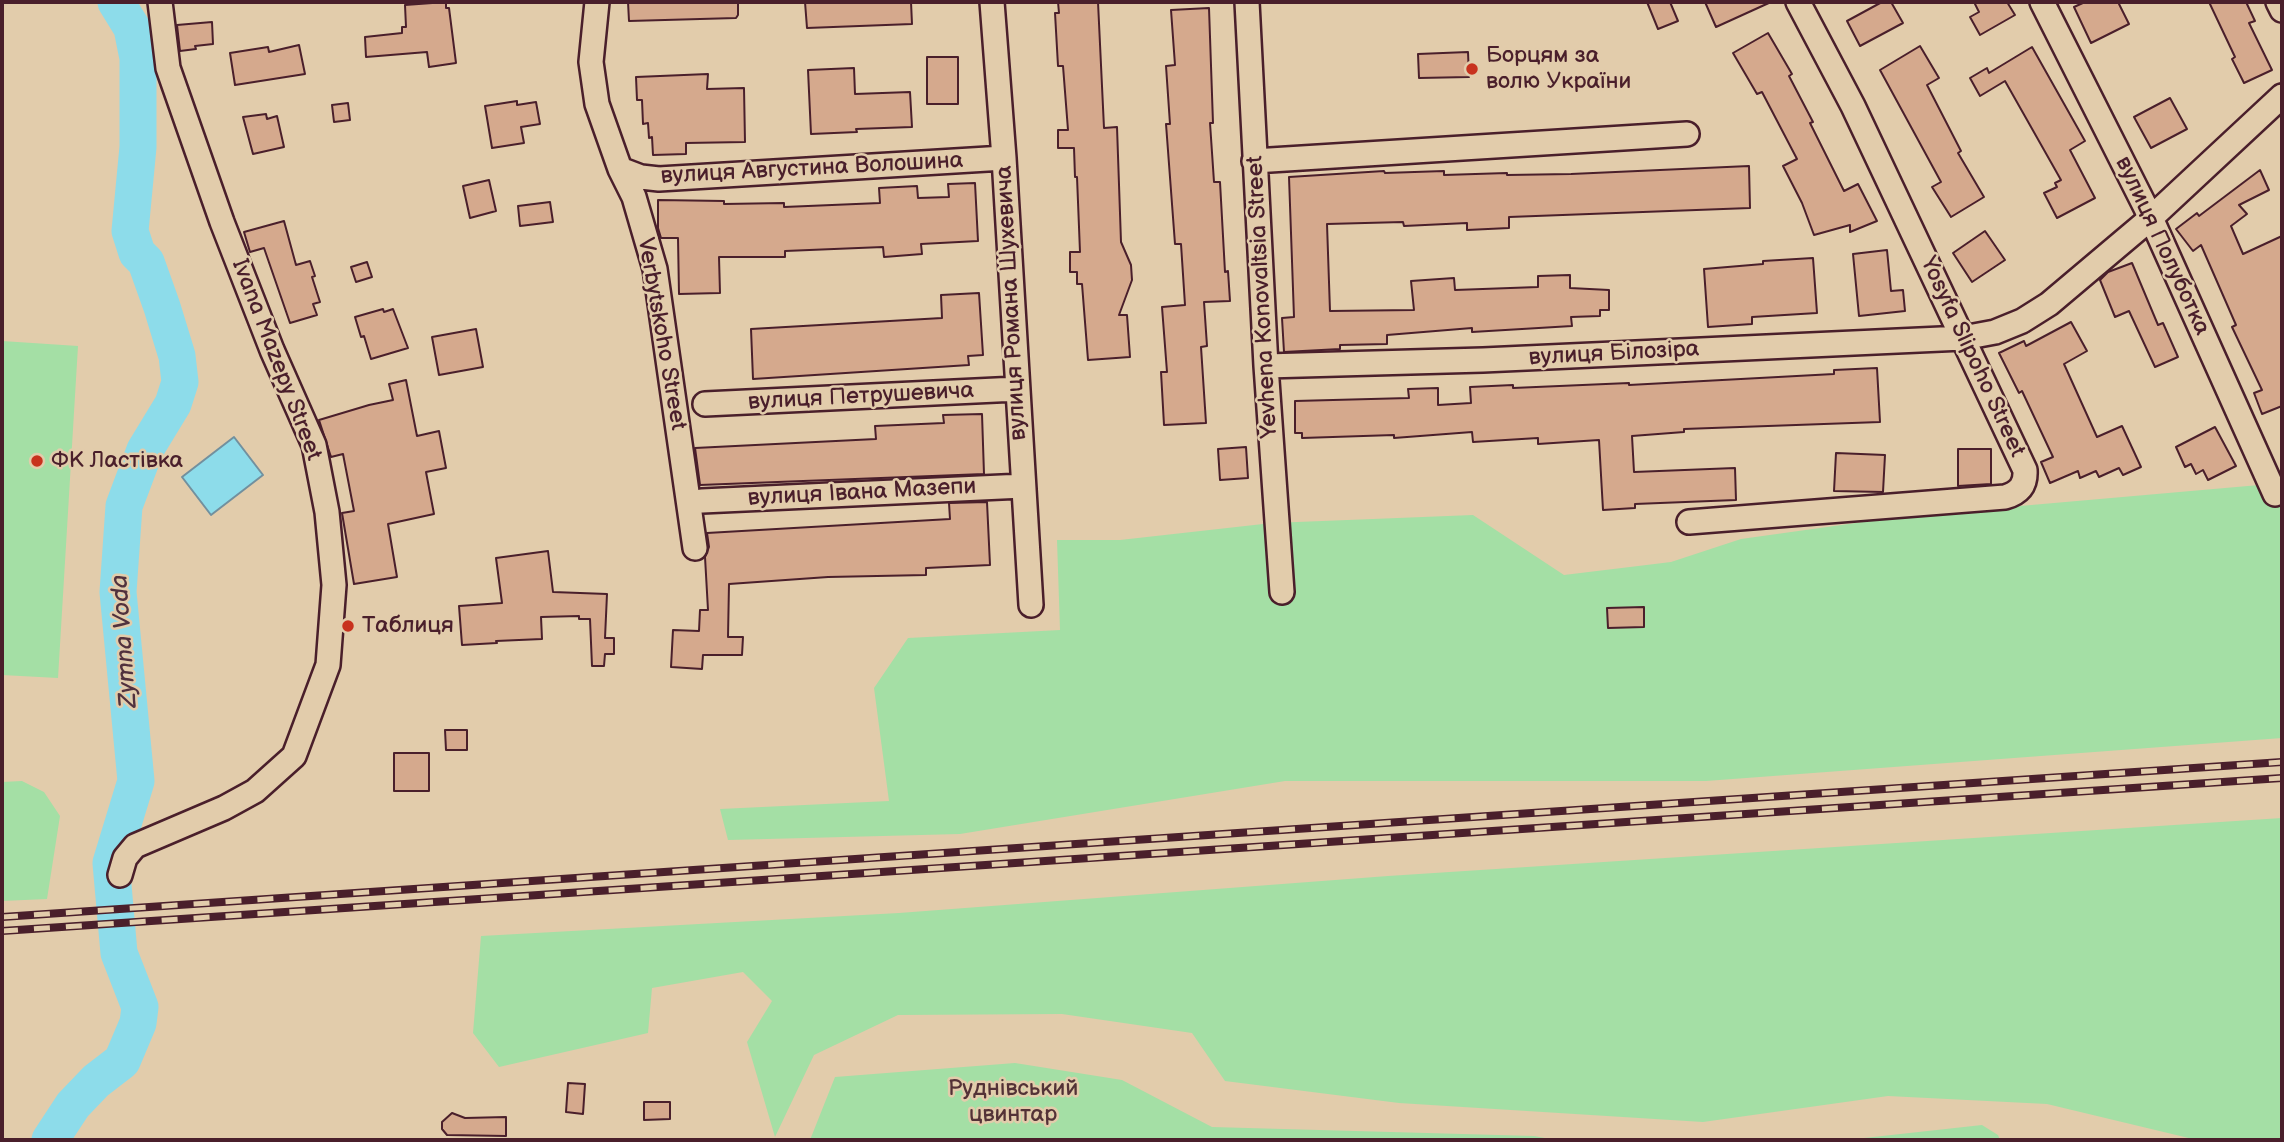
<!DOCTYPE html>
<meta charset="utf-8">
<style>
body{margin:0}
#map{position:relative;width:2284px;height:1142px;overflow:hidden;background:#e2ccab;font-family:"Balsamiq Sans",sans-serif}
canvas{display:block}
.frame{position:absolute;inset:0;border:4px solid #4a1f2b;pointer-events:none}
</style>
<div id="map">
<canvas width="2284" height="1142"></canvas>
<div class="frame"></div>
</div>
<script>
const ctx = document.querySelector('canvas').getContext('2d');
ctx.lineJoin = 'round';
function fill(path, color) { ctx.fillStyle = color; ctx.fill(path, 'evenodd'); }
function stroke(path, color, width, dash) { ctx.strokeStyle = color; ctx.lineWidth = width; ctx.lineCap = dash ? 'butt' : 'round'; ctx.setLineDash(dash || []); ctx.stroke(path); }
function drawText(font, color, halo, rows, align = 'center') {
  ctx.font = font + ' "Balsamiq Sans",sans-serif'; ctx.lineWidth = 5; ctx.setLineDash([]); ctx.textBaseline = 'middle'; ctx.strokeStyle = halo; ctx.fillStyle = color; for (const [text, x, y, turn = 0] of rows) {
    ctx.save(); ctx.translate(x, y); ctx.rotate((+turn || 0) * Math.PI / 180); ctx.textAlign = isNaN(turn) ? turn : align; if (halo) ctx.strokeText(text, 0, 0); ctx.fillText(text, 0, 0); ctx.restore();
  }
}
fill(new Path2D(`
 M2 341 78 346 58 678 2 675Z
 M2282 483V738L1706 781H1285L960 834 728 840 720 809 889 801 874 688 908 638 1060 630 1057 540H1120L1272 523 1473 515 1564 575 1671 562 1741 539 1906 516Z
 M22 781 44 792 60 816 47 899 2 901V782Z
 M2282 818V1140H2197L2047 1104 1888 1096 1703 1122 1399 1103 1225 1081 1192 1033 1062 1014 898 1015 814 1055 775 1137 747 1042 772 1001 743 972 652 988 648 1033 499 1067 473 1033 481 936 899 913 1388 876Z
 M1015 1063 1122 1080 1212 1127 1534 1136 1556 1140H810L835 1077Z
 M1982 1125 1998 1135 2000 1140H1846Z`), '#a4dfa5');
const water = new Path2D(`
 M234 437 263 475 211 515 182 477Z`);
fill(water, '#8ddcea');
stroke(water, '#72909e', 2);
stroke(new Path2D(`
 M50 1140 73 1105 96 1081 122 1061 138 1023 140 1007 119 953 111 863 136 781 118 592 124 506 145 450 173 404 180 382 177 356 162 307 146 262 137 253 130 231 138 147V58L132 28 116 2`), '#8ddcea', 37);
const building = new Path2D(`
 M446 2V8H449L456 63 429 67 427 52 366 57 365 37 402 33V27H406L405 5Z
 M628 2H738V15L736 18 629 21Z
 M805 2H911L912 24 807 28Z
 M1058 2H1098L1104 128 1117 127 1121 242 1131 265 1132 280 1119 315H1127L1130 357 1088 360 1082 284H1077V272H1070V252H1080L1077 177H1075L1074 148H1058V130H1068L1063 66H1058L1055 13H1059Z
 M1647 2H1670L1678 21 1658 29Z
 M1705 2H1771L1716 27Z
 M1882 2H1891L1903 23 1860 46 1847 21Z
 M1974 2H2007L2015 15 1980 35 1970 17 1979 12Z
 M2085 2H2118L2129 24 2091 43 2074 7Z
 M2209 2H2246L2255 21 2249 23 2272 70 2244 83 2232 59 2235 57Z
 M1209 8 1213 123H1210L1214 182H1220L1225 272 1228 271 1230 301 1204 302 1207 346 1201 347 1206 423 1164 425 1161 372H1167L1162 307 1185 305 1181 244H1175L1166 124H1170L1166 66 1175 65 1171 10Z
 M212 22 213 44 195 46 196 49 180 51 177 25Z
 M1768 33 1792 74 1789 76 1813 122 1810 123 1844 191 1858 184 1877 221 1850 232V225L1814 235 1802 203 1783 166 1797 159 1762 92 1757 94 1733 53Z
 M299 45 305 74 235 85 230 53 268 47 269 52Z
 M1920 46 1939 78 1927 85 1961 151 1958 153 1984 197 1951 217 1932 187 1941 182 1880 70Z
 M2032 47 2085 141 2070 150 2095 198 2057 218 2044 193 2057 187 2055 183 2061 180 2005 81 1980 96 1970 78 1987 68 1989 73Z
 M1468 52 1469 77 1419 78 1418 54Z
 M927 57H958V104H927Z
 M854 68 855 94 910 92 912 127 856 129 857 132 811 134 808 70Z
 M708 74 707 89 744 88 745 142 686 143V154L653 155 652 137 649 138 648 123 643 124 642 100H637L636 77Z
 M2170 98 2187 129 2151 148 2134 117Z
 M517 101V105L536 102 540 124 521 127 524 143 492 148 485 106Z
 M348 103 350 120 334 122 332 105Z
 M266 114 267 119 277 116 284 147 253 154 243 117Z
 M1749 166 1750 208 1509 217V228L1467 230V223L1404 226 1403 222 1327 224 1330 311 1414 310 1411 281 1454 278 1455 290 1538 287V276L1570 275V288L1609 290V310H1600V316L1571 317 1572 326 1472 332V328L1387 335V344L1340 345V349L1284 352 1282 318 1294 317 1289 177 1384 171 1385 173 1444 171V175L1507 173V175L1571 174Z
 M2260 170 2269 190 2239 205 2247 214 2231 226 2243 254 2282 236V406L2262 414 2254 393 2262 390 2232 327 2236 325 2201 245 2193 251 2176 229 2197 213 2199 216Z
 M489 180 496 211 470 218 463 186Z
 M975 183 978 241 921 244 922 254 884 257 883 247 785 251V257H719L720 293 679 294 678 238H661L658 228V200L724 201V204L784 203V207L880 203 879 188 917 186 918 198 949 197 948 184Z
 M550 202 553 222 520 226 518 206Z
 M284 221 296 265 310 261 315 276 312 277 320 302 313 304 317 315 290 323 264 248 250 252 244 232Z
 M1985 231 2005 260 1972 282 1953 253Z
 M1887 250 1891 291 1903 290 1905 311 1859 316 1853 254Z
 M1813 258 1817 313 1752 317V324L1708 327 1704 269 1763 264V261Z
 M367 262 372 277 356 282 351 267Z
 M2132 263 2158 325 2163 323 2178 357 2155 367 2129 311 2115 317 2100 280 2108 272Z
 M979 293 983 355 968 356 969 365 753 379 751 329 942 318 941 295Z
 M383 309 384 312 393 309 408 348 371 359 364 336 361 337 355 317Z
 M2071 322 2087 351 2064 364 2097 437 2122 426 2141 467 2123 475 2119 468 2099 477 2096 471 2080 478 2078 471 2050 483 2041 462 2053 457 2022 391 2019 393 1999 353 2024 341 2026 346Z
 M476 329 483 367 439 375 432 337Z
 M1877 368 1880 422 1684 429V432L1632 436 1634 472 1735 468 1736 500 1635 504V508L1603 510 1599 440 1538 444V438L1473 442 1472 432 1394 438V435L1302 438V433H1295V401L1409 398 1408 389 1438 388V405L1471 403 1470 387 1513 385V388L1629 383V385L1834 374V370Z
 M406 380 417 436 439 431 446 468 426 472 434 514 388 524 397 577 354 584 342 513 354 511 343 454 331 457 319 420 369 405 393 400 389 384Z
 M982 414 984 474 700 485 695 448 876 439 875 426 944 423 943 415Z
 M2215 427 2236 466 2208 480 2203 470 2196 474 2191 464 2185 467 2176 447Z
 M1246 447 1248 478 1220 480 1218 449Z
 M1958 449H1991V484L1958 486Z
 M1836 453 1885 455 1883 492 1834 491Z
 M987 502 990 565 926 568V575L828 577 729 584 728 637H743L742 655H703L702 669 671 667 673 630 699 631 700 610H708L705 557 709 547 707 533 950 519 949 503Z
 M548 551 553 592 607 594 605 638H614V654H605L604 666H592L590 619H579V616L541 617 542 639 496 641 497 643 462 645 459 606 502 603 496 558Z
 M1644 607V627L1608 628 1607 608Z
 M445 730H467V750H446Z
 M394 753H429V791H394Z
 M568 1083 585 1084 583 1114 566 1112Z
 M644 1102H670V1119L644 1120Z
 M452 1113 465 1118 506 1117V1136L447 1135 442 1129V1122Z`);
fill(building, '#d5a98d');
stroke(building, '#4a1f2b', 2);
const minor = new Path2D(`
 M597 2 591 62 597 104 620 169 634 197 655 269 695 548
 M992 2 1004 158 1031 605
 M1247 2 1266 366 1282 592
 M2042 2 2151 218 2275 494
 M2278 2 2282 10
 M1254 161 1687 134
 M620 169 641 177 659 179 1004 158
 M1266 366 1483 360 1963 338 1995 332 2022 321 2049 304 2151 218 2282 96
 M705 404 1017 389
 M702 501 1023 486
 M1689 522 2005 497C2019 493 2026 485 2025 470L1853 106 1798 2
 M120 875 125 858 135 846 224 808 255 791 294 756 328 665 334 585 327 512 314 445 272 350 222 222 168 68 160 2`);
stroke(minor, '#4a1f2b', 28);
stroke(minor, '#e2ccab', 23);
const rail = new Path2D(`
 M2 917 2282 762
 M2 931 2282 778`);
stroke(rail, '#4a1f2b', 8);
stroke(rail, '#e2ccab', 5, [16]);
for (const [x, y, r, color] of [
 [1472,69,7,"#c8321e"],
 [37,461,7,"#c8321e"],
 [348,626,7,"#c8321e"]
]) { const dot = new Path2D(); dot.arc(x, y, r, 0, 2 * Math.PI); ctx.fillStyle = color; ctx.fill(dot); stroke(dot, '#e2ccab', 2.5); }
drawText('23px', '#4a1f2b', '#e2ccab', [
 ["Борцям за",1486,56],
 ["волю України",1486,82],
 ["ФК Ластівка",51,461],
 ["Таблиця",362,626]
], 'left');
drawText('23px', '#4a1f2b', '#e2ccab', [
 ["вулиця Августина Волошина",812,169,-3],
 ["вулиця Полуботка",2162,246,65],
 ["Yevhena Konovaltsia Street",1263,297,-93],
 ["вулиця Романа Шухевича",1012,303,-93],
 ["Verbytskoho Street",661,334,80],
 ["вулиця Білозіра",1614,354,-3],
 ["Yosyfa Slipoho Street",1972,357,65],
 ["Ivana Mazepy Street",276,360,69],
 ["вулиця Петрушевича",861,397,-3],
 ["вулиця Івана Мазепи",862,493,-3]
]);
drawText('23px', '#533237', '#e2ccab', [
 ["Руднівський",1013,1089],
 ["цвинтар",1013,1115]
]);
drawText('italic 24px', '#51323e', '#e2ccab', [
 ["Zymna Voda",125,641,-94]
]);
</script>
